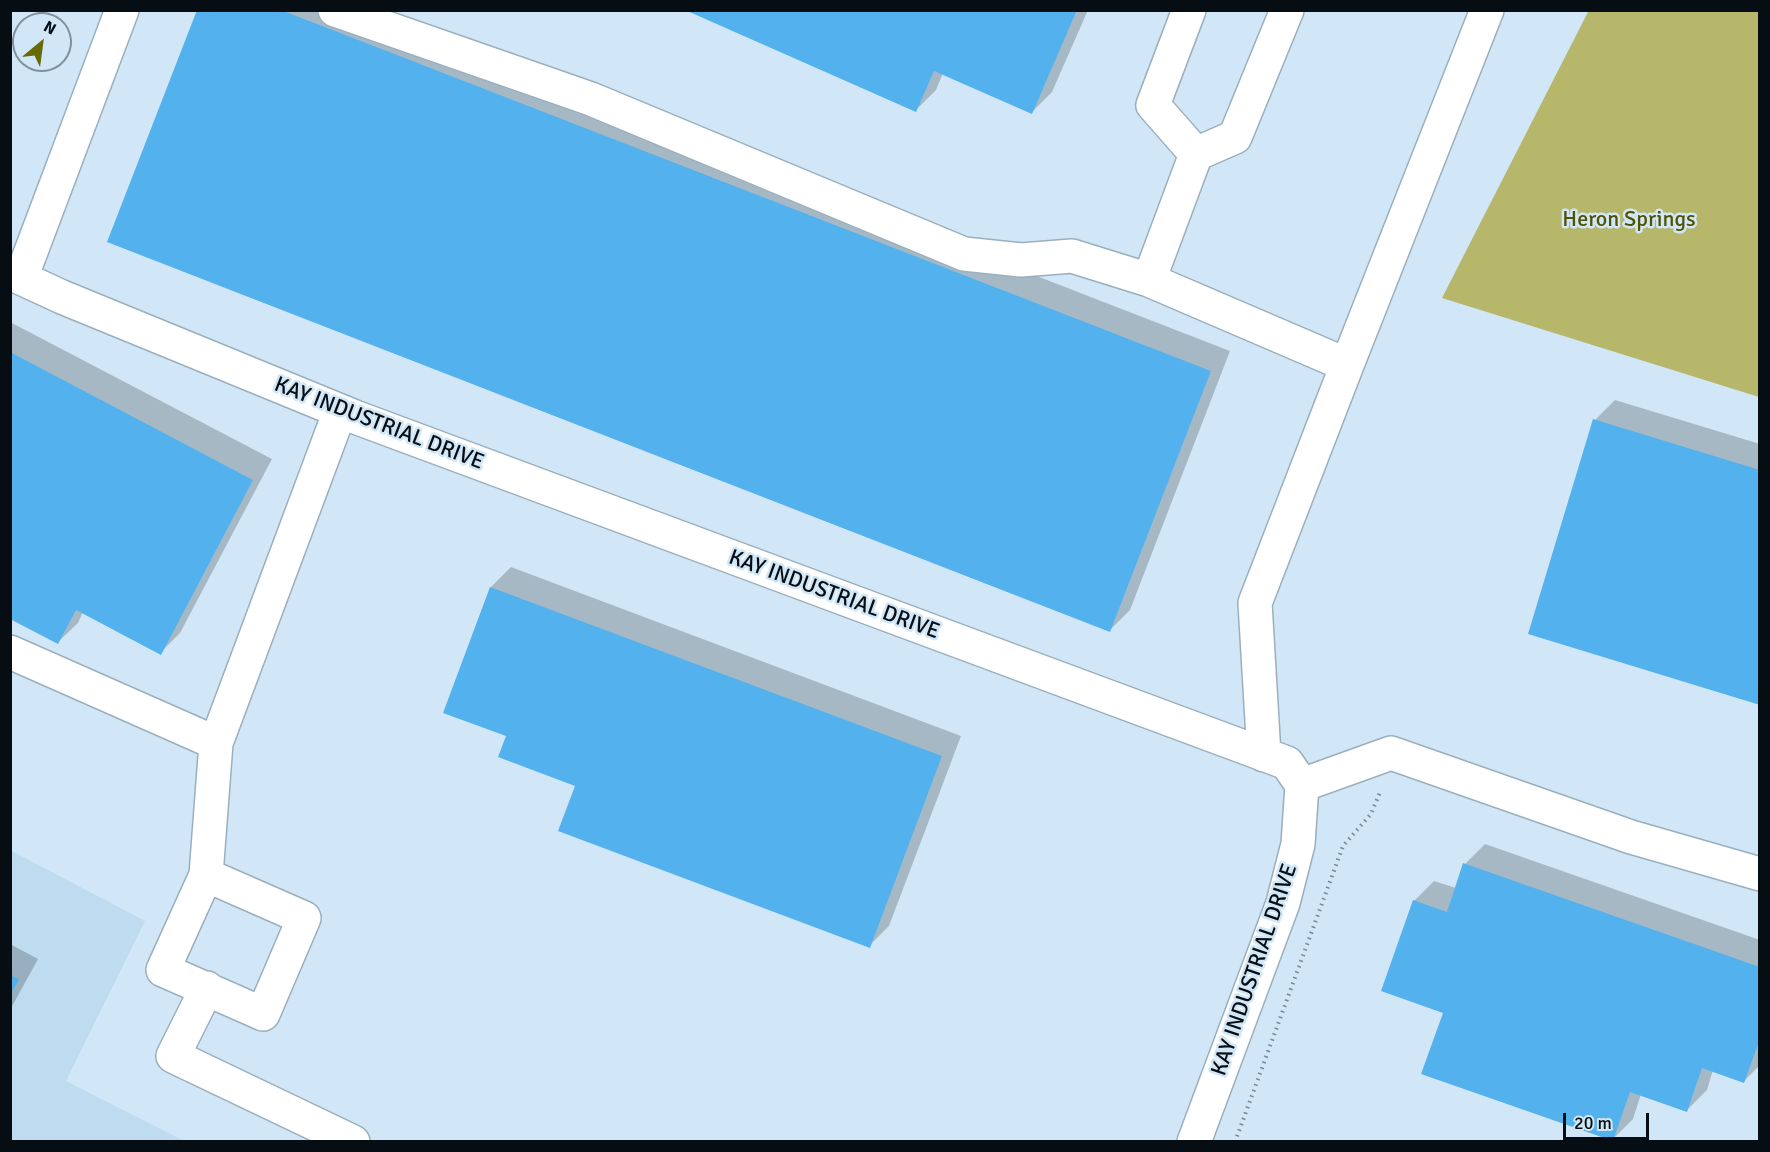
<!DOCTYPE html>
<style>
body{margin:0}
#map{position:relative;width:1770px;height:1152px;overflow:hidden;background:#d1e7f7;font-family:Signika,sans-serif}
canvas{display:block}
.frame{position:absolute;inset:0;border:12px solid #070e13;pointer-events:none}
.north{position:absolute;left:12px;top:12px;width:60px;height:60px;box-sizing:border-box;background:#d1e7f7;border:2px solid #80909c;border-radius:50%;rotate:29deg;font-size:16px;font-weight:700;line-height:24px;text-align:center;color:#070e13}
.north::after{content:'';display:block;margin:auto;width:21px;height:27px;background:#696905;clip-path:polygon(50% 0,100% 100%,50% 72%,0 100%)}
.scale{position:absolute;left:1563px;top:1113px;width:86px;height:27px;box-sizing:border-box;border:3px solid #070e13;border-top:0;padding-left:8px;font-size:18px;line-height:21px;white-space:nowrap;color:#070e13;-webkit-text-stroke:4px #d1e7f7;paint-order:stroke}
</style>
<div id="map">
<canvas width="1770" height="1152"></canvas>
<div class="frame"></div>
<div class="north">N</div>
<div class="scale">20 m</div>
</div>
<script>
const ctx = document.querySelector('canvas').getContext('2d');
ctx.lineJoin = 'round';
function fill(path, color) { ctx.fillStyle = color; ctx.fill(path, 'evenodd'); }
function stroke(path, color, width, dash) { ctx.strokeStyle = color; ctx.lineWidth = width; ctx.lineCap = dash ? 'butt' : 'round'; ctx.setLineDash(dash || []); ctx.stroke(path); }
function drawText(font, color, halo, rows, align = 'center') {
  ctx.font = font + ' Signika,sans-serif'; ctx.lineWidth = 5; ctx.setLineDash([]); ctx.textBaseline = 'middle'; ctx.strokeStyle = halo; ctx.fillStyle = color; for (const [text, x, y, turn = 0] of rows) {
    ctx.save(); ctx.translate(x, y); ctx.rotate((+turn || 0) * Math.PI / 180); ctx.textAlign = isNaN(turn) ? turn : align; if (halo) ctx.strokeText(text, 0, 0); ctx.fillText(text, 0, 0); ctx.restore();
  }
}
fill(new Path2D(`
 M10 850 145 921 66 1081 184 1141H11Z`), '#bedbf0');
fill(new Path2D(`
 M1589 10 1759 11V397L1442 298Z`), '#b6b76b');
fill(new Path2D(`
 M198 10H351L1230 351 1130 610 1110 630Z
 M689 10H1088L1052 92 1032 112 943 73 936 90 916 110Z
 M10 322 272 459 180 633 160 653 83 612 78 623 58 642 10 618Z
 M1615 400 1760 444V704L1595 420Z
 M511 567 961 736 889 926 869 946 577 785 508 735 445 712 491 587Z
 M1485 844 1760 940V1065L1744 1081 1713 1070 1707 1090 1687 1110 1641 1094 1633 1119 1613 1139 1445 1012 1414 901 1434 881 1456 888 1465 864Z
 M10 944 38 959 10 1010Z`), '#0003');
fill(new Path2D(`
 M197 10H281L1211 371 1110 632 107 242Z
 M685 10H1077L1032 114 934 71 916 112Z
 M10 352 253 480 161 655 76 610 58 644 10 619Z
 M1593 419 1760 470V705L1528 634Z
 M490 587 942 756 870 948 558 831 575 786 498 757 506 736 443 713Z
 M1463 863 1760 967V1039L1744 1083 1702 1068 1687 1112 1630 1092 1613 1141 1421 1074 1443 1013 1381 991 1413 900 1447 912Z
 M10 975 19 979 10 995Z`), '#53b1ed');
const minor = new Path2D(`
 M335 10 591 99 964 254 1021 260 1072 256 1149 280 1347 365 1255 603 1264 755
 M1189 10 1153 105 1196 154
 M10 273 62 297 355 417 1287 763 1302 785 1298 844 1283 903 1194 1142
 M21 278 122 10
 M1149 280 1196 154 1235 137 1287 10
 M1347 365 1487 10
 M10 652 216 743 340 411
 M1302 785 1391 753 1631 837 1760 874
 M206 875 304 918 263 1014 163 970Z
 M206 875 216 743
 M207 988 173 1056 353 1142`);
stroke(minor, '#9aafbe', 36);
stroke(new Path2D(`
 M1235 1142 1343 846 1371 814 1381 790`), '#788792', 4, [1.5, 4.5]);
stroke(minor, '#fff', 33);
drawText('22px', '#515100', '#d1e7f7', [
 ["Heron Springs",1629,220]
]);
drawText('22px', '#070e13', '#d1e7f7', [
 ["KAY INDUSTRIAL DRIVE",379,424,21],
 ["KAY INDUSTRIAL DRIVE",834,595,20],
 ["KAY INDUSTRIAL DRIVE",1255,970,-71]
]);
</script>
